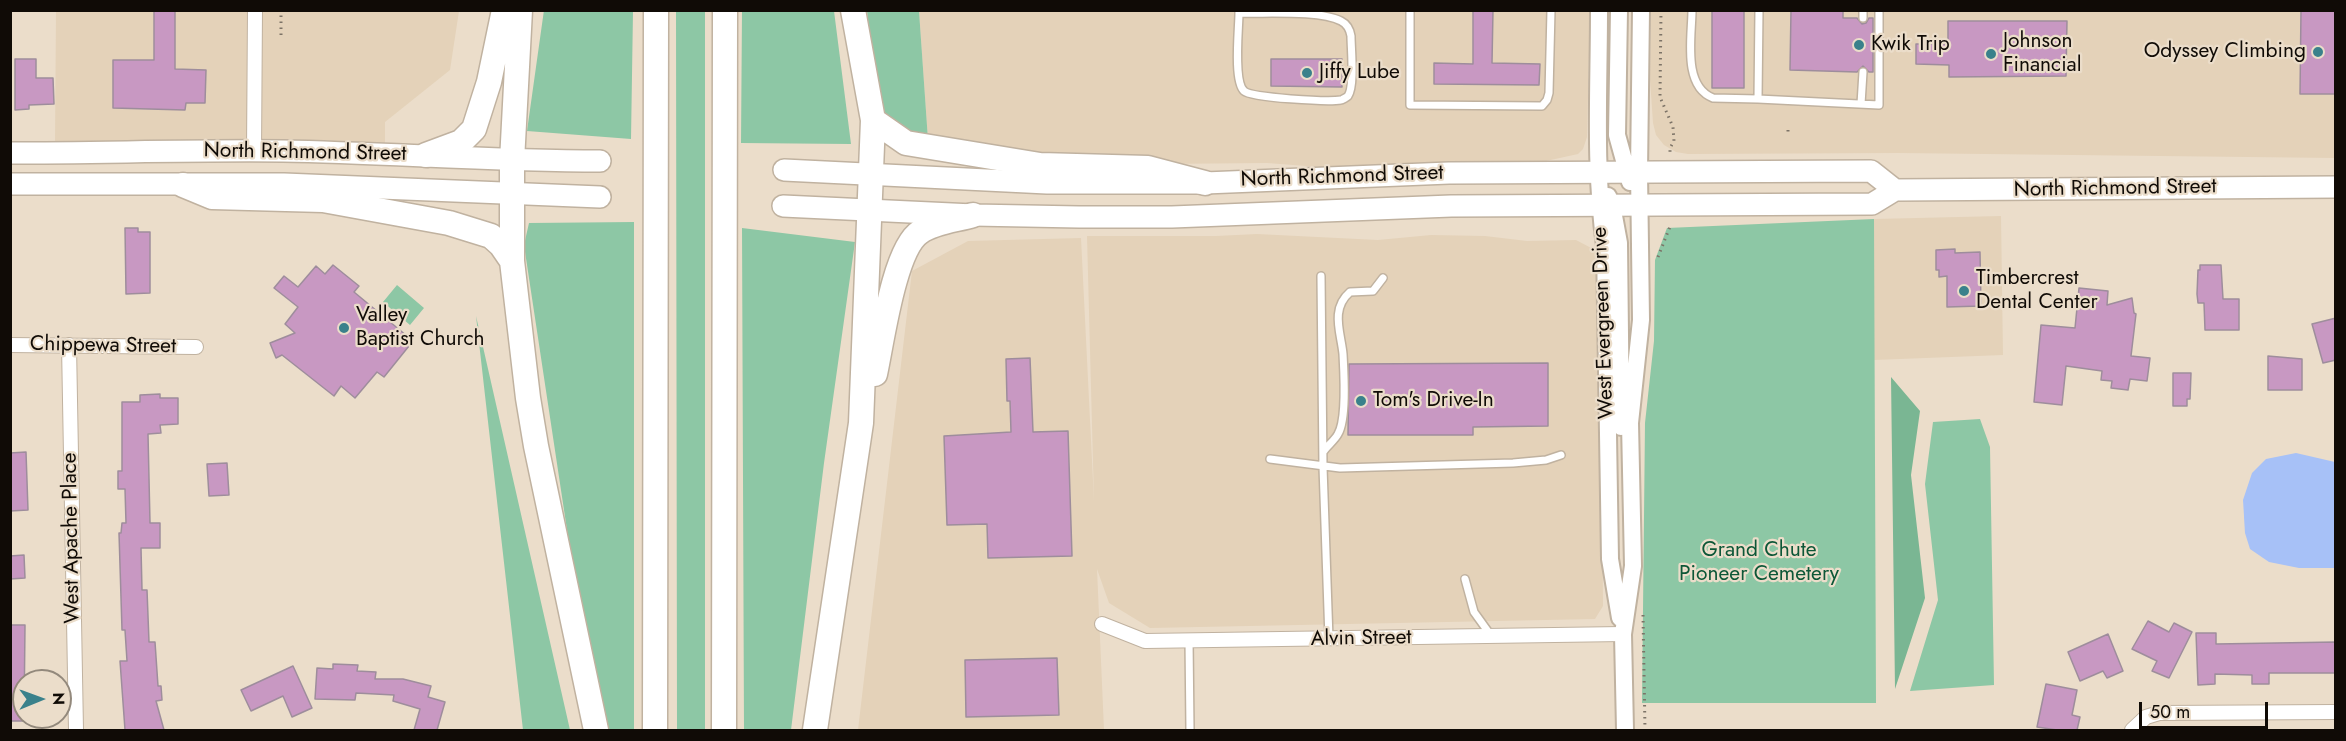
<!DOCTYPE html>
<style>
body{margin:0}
#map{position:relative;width:2346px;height:741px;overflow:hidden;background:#ebddca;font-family:Jost,sans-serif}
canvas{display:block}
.frame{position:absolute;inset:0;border:12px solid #100b06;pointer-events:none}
.north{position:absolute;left:12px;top:669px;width:60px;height:60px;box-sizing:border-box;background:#ebddca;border:2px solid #93897c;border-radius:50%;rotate:89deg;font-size:16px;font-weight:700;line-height:24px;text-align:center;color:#100b06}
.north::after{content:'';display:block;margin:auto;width:21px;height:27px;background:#3a818b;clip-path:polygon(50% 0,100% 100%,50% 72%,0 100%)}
.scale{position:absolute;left:2139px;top:702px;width:129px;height:27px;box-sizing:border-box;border:3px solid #100b06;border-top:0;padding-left:8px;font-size:18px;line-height:21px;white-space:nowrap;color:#100b06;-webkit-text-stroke:4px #ebddca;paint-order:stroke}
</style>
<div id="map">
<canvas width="2346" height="741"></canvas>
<div class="frame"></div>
<div class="north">N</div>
<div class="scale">50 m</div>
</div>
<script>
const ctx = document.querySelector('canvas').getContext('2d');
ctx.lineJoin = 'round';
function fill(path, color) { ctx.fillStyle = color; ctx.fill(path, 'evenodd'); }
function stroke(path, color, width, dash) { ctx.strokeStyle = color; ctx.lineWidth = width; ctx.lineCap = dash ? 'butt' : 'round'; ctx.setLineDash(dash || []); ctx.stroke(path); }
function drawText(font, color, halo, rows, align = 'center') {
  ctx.font = font + ' Jost,sans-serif'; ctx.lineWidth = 4.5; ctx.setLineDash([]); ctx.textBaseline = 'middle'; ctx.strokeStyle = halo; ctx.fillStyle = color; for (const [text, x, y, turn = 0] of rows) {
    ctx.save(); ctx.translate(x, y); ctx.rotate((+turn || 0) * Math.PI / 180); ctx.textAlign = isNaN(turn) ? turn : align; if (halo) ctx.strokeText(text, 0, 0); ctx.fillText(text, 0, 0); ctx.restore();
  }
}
fill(new Path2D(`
 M56 11H459L450 70 385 122V143L291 140 55 143Z
 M919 11H1590L1587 137 1583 149 1578 154 1546 161 1496 164 1319 167 1267 163 1160 164 1059 161 928 140Z
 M1651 11H2335V158L1898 153 1688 154 1676 152 1664 145 1656 135 1653 123 1650 79Z
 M2001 216 2003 355 1874 360V219Z
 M1257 234 1378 240 1431 235 1485 236 1527 241 1576 240 1595 250 1601 332 1603 606 1595 619 1150 628 1109 603 1097 569 1104 730H858L912 271 968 241 1081 238 1094 501 1087 236H1216Z`), '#e4d2b9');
fill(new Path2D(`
 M544 10 633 11 631 139 527 131Z
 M676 11H705V730H677Z
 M742 11H834L851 144 741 143Z
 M867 11H919L928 140C914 136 901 133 890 121 875 105 870 35 867 11Z
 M1874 219 1876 703H1642L1645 423 1654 341 1655 260 1667 228Z
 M634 222V730H607L572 563 524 245 529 223Z
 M742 228 855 242 824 463 791 730H744Z
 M397 285 424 308 410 325 383 302Z
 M476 316 570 730H523Z
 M1980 419 1990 447 1994 685 1910 691 1938 600 1925 484 1933 422Z`), '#8dc7a5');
fill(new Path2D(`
 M1891 377 1920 411 1911 475 1925 598 1895 689Z`), '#7ab693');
fill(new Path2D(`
 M2296 453 2335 462V568H2299L2269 562 2250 549 2245 533 2243 500 2252 473 2266 459Z`), '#a7c1f7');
const building = new Path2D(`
 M154 10 175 11V69L206 70 205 103H186L185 110 113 108V60H154Z
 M1473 10H1493L1492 63 1540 64 1539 85 1434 84V63L1473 64Z
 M1712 10H1744V88H1712Z
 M1791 10H1843V18H1857L1862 24 1866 23 1869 18H1873V72H1869L1863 66 1857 72 1790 70Z
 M2301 10H2336V94H2300Z
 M1948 21H2067L2066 76 1949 77V65L1916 64V44H1948Z
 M15 59H36V78H53L54 104 29 105V109L15 110Z
 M1271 59H1342V87L1271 86Z
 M125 228H138V232H150V293L126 294Z
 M1955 249V253L1980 252 1981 306 1947 307V276L1939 277V270H1936V250Z
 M333 265 359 286 354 292 413 341 384 377 377 372 355 398 341 386 334 396 282 355 276 358 270 343 295 333 285 324 298 307 274 288 284 276 298 287 316 266 325 274Z
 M2200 265H2221L2223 299H2239V330H2205L2204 303H2198L2197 294 2198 270H2200Z
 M2079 288 2108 291 2107 305 2132 298 2134 313 2136 314 2131 356 2150 358 2147 381 2130 379 2128 390 2111 388 2112 381 2101 380 2102 371 2066 366 2062 405 2034 402 2041 325 2075 328Z
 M2336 318V360L2323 363 2312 324Z
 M2268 356 2302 359V390H2268Z
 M1030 358 1033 432 1068 431 1072 556 988 558 987 524 947 525 944 436 1011 432 1010 401H1007L1006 359Z
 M1548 363V426L1473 427V435H1348L1349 364Z
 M2173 373H2191L2190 399H2187V406H2173Z
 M160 394V398H178V424L160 425 161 433 148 434 150 523H160V548H141L142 590H147L149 642H155L158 686H161L162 700 156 701 164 730H125L120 661H127L125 630H122L119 533H121L122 523H126L125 489H118V471H122V402H140V395Z
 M26 452 28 510 10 511V453Z
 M227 463 229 495 209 496 207 464Z
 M24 555 25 578 10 579V556Z
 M2148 621 2169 632 2174 623 2192 632 2169 678 2152 671 2157 661 2132 649Z
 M10 625H25L24 721H10Z
 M2196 633H2216V644L2336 642V673H2269V684H2252V675L2215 674V684L2198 685Z
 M2108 634 2123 671 2107 678 2103 671 2080 681 2068 652Z
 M1057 658 1059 715 966 717 965 660Z
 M333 664 358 665 357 671 376 672 375 679H403L431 686 428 697 445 702 437 730H414L420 709 393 701 394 695 356 693 355 700 315 699 317 668 333 669Z
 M293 666 312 708 292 717 283 696 251 711 241 690Z
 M2046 684 2077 690 2072 715 2080 717 2077 730H2057L2037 727Z`);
fill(building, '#c898c2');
stroke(building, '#9e8d9c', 1.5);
const service = new Path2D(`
 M1410 10V105L1542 106 1547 100 1549 93 1551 10
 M1692 10C1692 36 1682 86 1713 98L1758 99
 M1759 10 1758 99 1879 105V10
 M1239 13C1265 14 1320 10 1341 21 1347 24 1350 30 1351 36 1351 49 1355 86 1348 96 1347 97 1342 100 1341 100 1328 102 1252 98 1244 91 1233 81 1239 28 1239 13V10
 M1863 18V10
 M1861 104 1863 72
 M1321 276 1323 467 1329 639
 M1323 452C1327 446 1335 440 1338 434 1347 419 1344 373 1343 354 1341 333 1330 309 1350 292L1373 291 1383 278
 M1270 459 1340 468 1513 463 1546 460 1561 455
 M1465 579 1474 612 1492 637
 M1189 640 1190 730`);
const minor = new Path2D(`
 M254 151 255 10
 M10 345 196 347
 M69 345 76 730
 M1102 624 1145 641 1623 634
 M2132 730 2146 717 2159 713 2336 712`);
const tertiary = new Path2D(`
 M1599 10C1599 89 1594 168 1605 246L1610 559 1620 618
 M1619 10 1617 135 1630 182
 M1608 196 1612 205 1619 243 1621 427
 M1625 730 1623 634 1633 566 1630 423 1641 320 1639 172 1641 10`);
const primary = new Path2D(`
 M10 153C101 153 192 150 283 151 389 153 494 161 600 161
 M784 170 1047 183H1205L1449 173 1871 171 1895 190
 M10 184H284L600 197
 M783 206 973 215 1079 217H1172L1451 206 1872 204 1895 190 2336 187`);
const motorway = new Path2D(`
 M520 10 512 161V261L528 398 536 446 596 730
 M873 120 906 143 1040 165 1148 168 1205 183
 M426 155 461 142 474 129 489 82 504 10
 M183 185 212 197 323 200 449 223 491 236 501 245 512 261
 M875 374C882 342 894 249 920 232 934 222 957 220 973 215
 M655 730 656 10
 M724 730 725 10
 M815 730 861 423 873 120 853 10`);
stroke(service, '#c0b2a0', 10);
stroke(minor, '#c0b2a0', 16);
stroke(tertiary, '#c0b2a0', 20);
stroke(primary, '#c0b2a0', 24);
stroke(motorway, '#c0b2a0', 27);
stroke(new Path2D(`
 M1661 10 1660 97 1673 127 1674 141 1670 148V155
 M281 35V10
 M1788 130V135
 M1658 257 1671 224
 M1643 615 1645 730`), '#7c7367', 3, [1.5, 4.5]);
stroke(service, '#fff', 7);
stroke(minor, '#fff', 14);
stroke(tertiary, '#fff', 16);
stroke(primary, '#fff', 21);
stroke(motorway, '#fff', 24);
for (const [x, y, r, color] of [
 [1859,45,6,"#3a818b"],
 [2318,52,6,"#3a818b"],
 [1991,54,6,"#3a818b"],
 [1307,73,6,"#3a818b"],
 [1964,291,6,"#3a818b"],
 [344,328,6,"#3a818b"],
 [1361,401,6,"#3a818b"]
]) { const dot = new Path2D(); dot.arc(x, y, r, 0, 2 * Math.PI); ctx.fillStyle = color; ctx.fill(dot); stroke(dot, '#ebddca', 2); }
drawText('21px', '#100b06', '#ebddca', [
 ["Johnson",2003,42],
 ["Financial",2003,66],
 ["Kwik Trip",1871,45],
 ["Odyssey Climbing",2306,52,"right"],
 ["Jiffy Lube",1319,73],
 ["Timbercrest",1976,279],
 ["Dental Center",1976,303],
 ["Valley",356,316],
 ["Baptist Church",356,340],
 ["Tom's Drive-In",1373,401]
], 'left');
drawText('21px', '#100b06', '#ebddca', [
 ["North Richmond Street",305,153,1],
 ["North Richmond Street",1342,177,-2],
 ["North Richmond Street",2115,189,-1],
 ["West Evergreen Drive",1604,323,-92],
 ["Chippewa Street",103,346,1],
 ["West Apache Place",72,538,-91],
 ["Alvin Street",1361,639,-1]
]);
drawText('21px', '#0c5737', '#ebddca', [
 ["Grand Chute",1759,551],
 ["Pioneer Cemetery",1759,575]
]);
</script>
